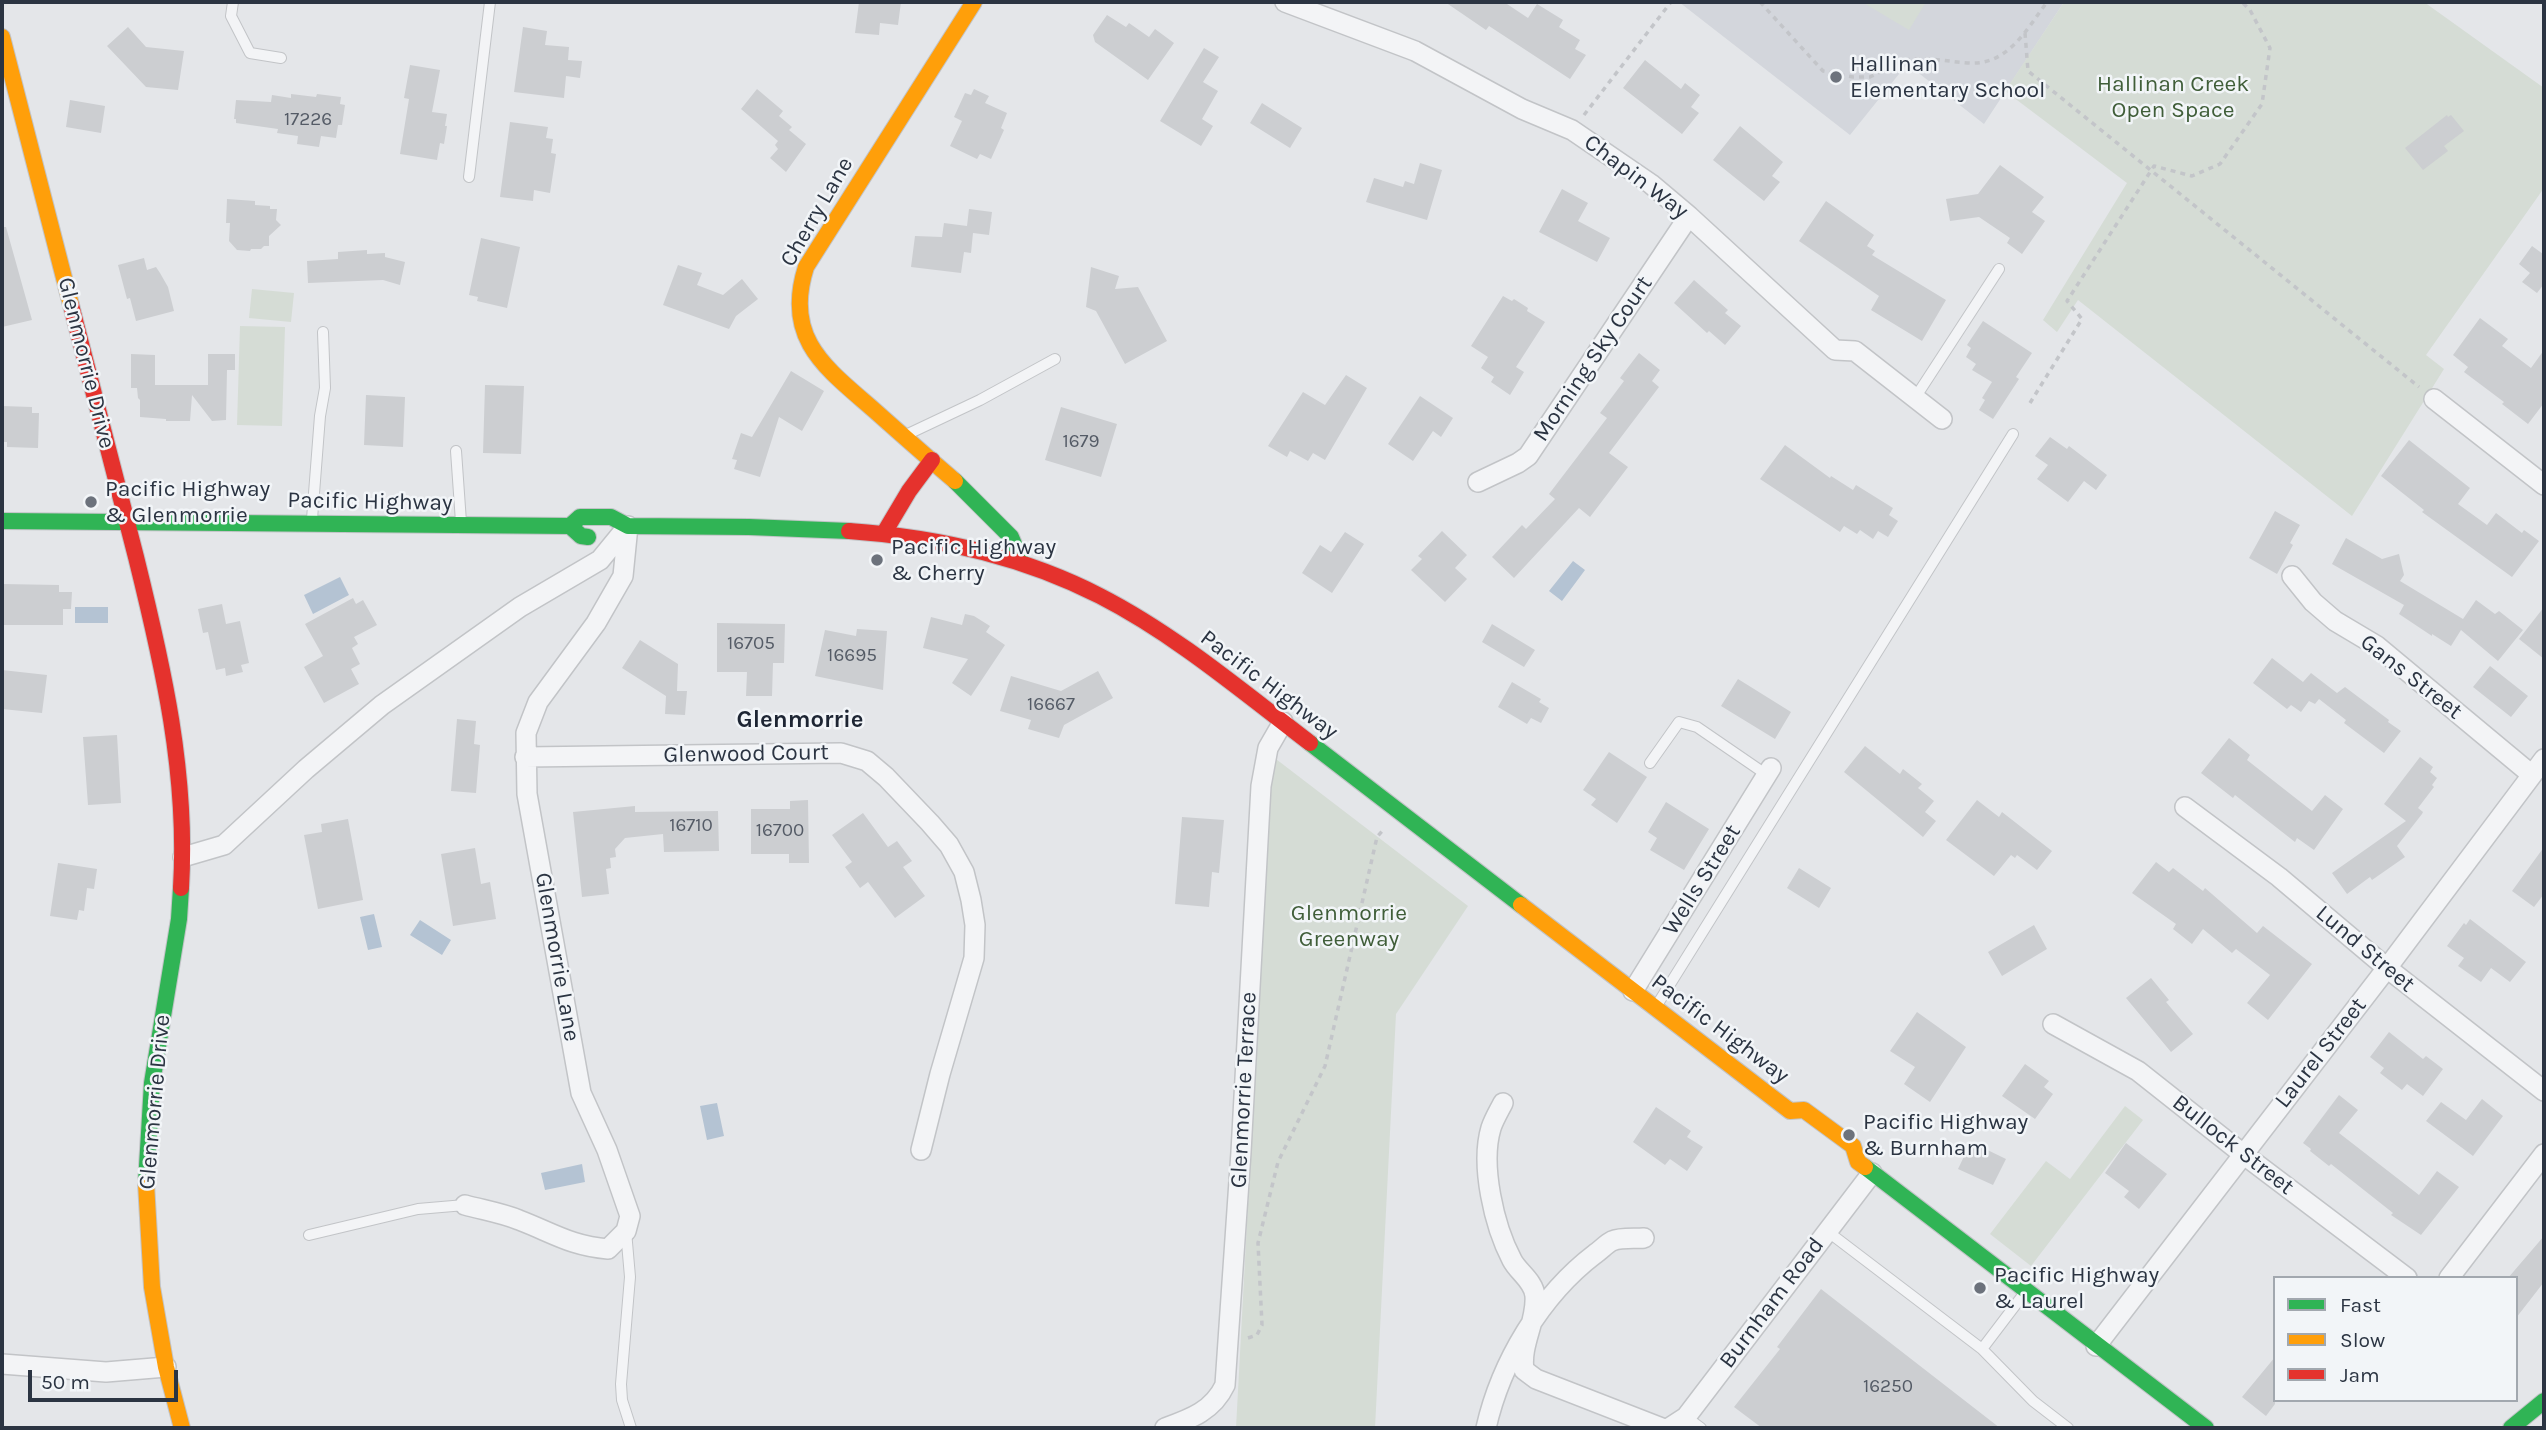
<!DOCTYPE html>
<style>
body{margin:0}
#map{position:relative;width:2546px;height:1430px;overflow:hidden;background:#e4e6e9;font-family:Karla,sans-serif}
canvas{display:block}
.frame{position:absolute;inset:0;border:4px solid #2b3442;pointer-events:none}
.legend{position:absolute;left:2273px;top:1276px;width:245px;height:126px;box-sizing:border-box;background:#f2f5f8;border:2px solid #a2a8af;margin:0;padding:9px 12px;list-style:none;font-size:21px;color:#2b3442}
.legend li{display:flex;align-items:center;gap:14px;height:35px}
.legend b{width:35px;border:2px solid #a2a8af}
.scale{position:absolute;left:28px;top:1370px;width:150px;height:32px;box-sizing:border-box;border:4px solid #2b3442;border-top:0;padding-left:9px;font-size:21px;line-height:24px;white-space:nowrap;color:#2b3442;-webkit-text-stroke:5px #f2f5f8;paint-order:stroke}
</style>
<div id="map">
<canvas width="2546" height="1430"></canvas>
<div class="frame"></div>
<ul class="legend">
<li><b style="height:9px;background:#30b455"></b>Fast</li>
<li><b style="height:9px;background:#ff9f0a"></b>Slow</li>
<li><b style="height:9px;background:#e5322d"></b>Jam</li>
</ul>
<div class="scale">50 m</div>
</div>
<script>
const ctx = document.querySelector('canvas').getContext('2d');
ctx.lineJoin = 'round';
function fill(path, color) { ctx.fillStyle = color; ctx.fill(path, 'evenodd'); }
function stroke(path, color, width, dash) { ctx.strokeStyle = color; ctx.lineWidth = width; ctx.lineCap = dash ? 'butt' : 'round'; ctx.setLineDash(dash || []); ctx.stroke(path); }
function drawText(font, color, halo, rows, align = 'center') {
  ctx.font = font + ' Karla,sans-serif'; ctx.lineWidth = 5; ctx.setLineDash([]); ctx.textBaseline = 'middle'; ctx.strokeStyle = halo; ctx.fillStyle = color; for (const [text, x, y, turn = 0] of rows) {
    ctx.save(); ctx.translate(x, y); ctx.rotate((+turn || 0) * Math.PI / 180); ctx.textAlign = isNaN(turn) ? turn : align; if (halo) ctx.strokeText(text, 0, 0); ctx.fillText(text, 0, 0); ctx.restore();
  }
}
fill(new Path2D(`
 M1679 2H2064L1984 124 1907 64 1850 135Z`), '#d3d6dc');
fill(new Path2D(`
 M1862 2H1926L1909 30Z
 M2064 2H2424L2544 88V188L2426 355 2444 369 2352 516 2078 300 2057 332 2043 320 2127 183 2005 91Z
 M252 289 294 293 291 322 249 318Z
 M240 326 285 327 282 426 237 425Z
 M1272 756 1468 906 1396 1014 1375 1428H1236Z
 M2125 1106 2143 1120 2031 1266 1990 1234 2046 1161 2070 1179Z`), '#d5dcd5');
fill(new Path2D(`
 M1573 561 1585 570 1562 601 1549 591Z
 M340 577 349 595 313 614 304 595Z
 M75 607H108V623H75Z
 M374 914 382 947 368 950 360 917Z
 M420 920 451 940 442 955 410 935Z
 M717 1103 724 1136 707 1140 700 1106Z
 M582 1164 585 1182 545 1190 541 1173Z`), '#b4c3d3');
fill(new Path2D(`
 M859 2H901L898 25 880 23 879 35 855 33Z
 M1445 2H1504L1528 18 1537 4 1563 20 1559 27 1580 40 1575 49 1586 55 1570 79 1489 26 1486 30Z
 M1107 15 1126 27 1129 23 1149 37 1155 29 1174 43 1148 80 1095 42 1093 35Z
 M128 27 146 47 184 51 178 90 146 87 107 46Z
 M523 27 547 31 545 45 569 47 568 60 582 61 580 78 566 76 564 98 514 92Z
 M1204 48 1219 57 1203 82 1218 91 1202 119 1213 126 1201 146 1160 121Z
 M1645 60 1681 89 1685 83 1700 95 1691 107 1699 113 1682 134 1623 88Z
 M410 65 440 70 432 112 447 114 445 126H447L444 144 440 143 437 160 400 154 409 99 404 98Z
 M757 89 783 111 779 116 792 127 789 130 806 144 786 172 770 158 778 149 775 145 778 141 741 109Z
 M974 89 989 96 985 103 1007 113 1001 128 1004 130 991 159 980 154 977 159 950 146 962 121 954 117 965 93 971 95Z
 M291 94 316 97 317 94 341 97 340 104 345 105 342 125H338L336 138 321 136 319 147 297 144 298 136 277 133 278 129 236 123V119H234L236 100 271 102 272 95 291 98Z
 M70 100 105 106 101 133 66 127Z
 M1262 103 1302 128 1290 148 1250 123Z
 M2447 115 2448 117 2451 115 2464 131 2444 146 2448 151 2423 170 2405 148Z
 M510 122 548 127 546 138 553 139 551 153 556 154 550 193 534 190 533 201 500 197Z
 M1740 126 1783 162 1772 176 1780 182 1764 201 1713 160Z
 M1420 163 1442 170 1427 220 1366 202 1374 178 1403 187 1405 181 1414 184Z
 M2000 165 2044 197 2032 212 2045 221 2022 254 2007 243 2010 238 1979 217 1950 221 1946 199 1978 194Z
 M1562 189 1588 203 1578 221 1610 238 1597 262 1539 232Z
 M227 199 255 201V205L270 206V209H277L276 220 281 225 269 236V246H264L261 249H251L250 251 237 250 229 241 230 223H226Z
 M1826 201 1874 235 1867 246 1875 251 1872 255 1946 300 1922 341 1871 310 1879 296 1799 241Z
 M969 209 992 212 989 235 973 233 971 253 964 252 961 273 911 267 915 236 942 237 944 223 967 226Z
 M2 227H6L32 320 2 327Z
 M481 238 520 247 507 308 477 301 478 297 469 295Z
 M2532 246 2543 254 2544 253V284L2537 293 2522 282 2530 273 2519 264Z
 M367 250V254L385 253V257L405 262 400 285 383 280 308 283 307 261 338 259V252Z
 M144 258 147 270 156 267 160 273 168 287 174 311 136 321 130 298 127 299 118 265Z
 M678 265 702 273 697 285 723 295 742 279 758 299 736 316 729 329 663 305Z
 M1091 267 1119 276 1115 289 1138 287 1167 341 1125 364 1096 311 1086 307Z
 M1694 280 1728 310 1725 313 1741 326 1725 345 1709 331 1707 333 1674 303Z
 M1503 296 1512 301 1514 299 1528 308 1527 311 1545 322 1516 367 1524 372 1510 395 1491 382 1494 377 1481 368 1488 357 1471 346Z
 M2480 318 2508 339 2502 346 2531 368 2544 350V403L2528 424 2502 404 2504 402 2464 372 2468 367 2453 355Z
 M1983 321 2032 353 2016 377 2019 379 1993 419 1979 410 1985 400 1982 398 1992 382 1972 370 1976 364 1966 357 1971 348 1967 345Z
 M1639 353 1660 370 1652 381 1659 387 1609 453 1628 467 1590 517 1579 508 1514 578 1492 557 1522 525 1526 529 1555 499 1549 494 1607 418 1600 413 1624 381 1620 378Z
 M131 354 155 355V385H208V354H235V370H227L226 420 212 421 192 395 190 421H166V419L140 417V400L138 398 137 388H131Z
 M791 371 824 391 802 431 779 417 760 477 734 469 737 460 732 459 741 433 752 437Z
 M1346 375 1367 388 1325 460 1313 453 1308 461 1290 451 1287 457 1268 446 1303 392 1325 405Z
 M485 385 524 386 521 454 483 453Z
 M366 395 405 397 403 447 364 445Z
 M1420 396 1453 418 1441 437 1433 431 1413 461 1388 444Z
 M2 406 32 407V413H39L38 448 7 447V442H2Z
 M1061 407 1117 424 1101 477 1045 460Z
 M2050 437 2067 449 2069 446 2107 475 2096 490 2084 481 2068 502 2037 479 2048 465 2035 456Z
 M2409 440 2470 488 2458 504 2487 525 2496 513 2522 533 2524 530 2539 541 2512 577 2422 512 2424 510 2381 476Z
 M1785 445 1830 478 1831 476 1853 490 1856 485 1893 508 1889 515 1898 521 1888 537 1878 531 1873 539 1860 530 1857 534 1844 526 1840 532 1760 479Z
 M2275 511 2300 525 2290 543 2293 545 2277 574 2249 558Z
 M1442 531 1467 555 1455 568 1467 579 1445 602 1411 570 1422 559 1418 556Z
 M1345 532 1364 544 1332 593 1302 573 1320 545 1331 552Z
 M2346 538 2382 559 2399 554 2404 575 2400 581 2463 619 2476 600 2495 614 2499 611 2523 630 2498 661 2461 630 2451 646 2432 634V636L2399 614 2404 605 2332 564Z
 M2 584 59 585V592H72L71 609H63V625H2Z
 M353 598 356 604 363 600 377 625 354 637 358 644 352 648 360 664 351 669 359 684 324 703 304 667 323 656 305 624Z
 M222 604 226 624 240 621 249 663 241 665 243 672 226 676 225 668 216 670 208 632 203 633 198 609Z
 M2544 607V659L2519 639Z
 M965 614 974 616 990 626 986 632 1005 645 971 696 952 683 968 659 923 648 931 617 962 625Z
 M717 623 785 624 784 663H773L772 696H746L747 672H717Z
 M1492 624 1535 650 1524 667 1482 642Z
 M857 629 887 631 883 690 815 676 825 630 856 636Z
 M640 640 678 664 677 691H687L685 715 665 714 666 696 622 668Z
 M2272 658 2303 682 2311 673 2337 693 2345 687 2389 720 2388 722 2401 731 2384 753 2344 723 2346 720 2319 699 2315 704 2309 701 2301 712 2291 705 2287 709 2253 683Z
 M2490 666 2528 696 2511 717 2473 687Z
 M2 670 47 675 42 713 2 709Z
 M1098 671 1113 698 1064 725 1059 738 1028 729 1031 720 1000 711 1011 676 1061 691Z
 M1738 679 1791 712 1775 739 1721 706Z
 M1512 682 1541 699 1539 702 1549 708 1541 723 1531 718 1527 724 1498 707Z
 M457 719 476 721 474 744 480 745 476 793 451 791Z
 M117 735 121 803 88 805 83 737Z
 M2229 738 2250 755 2247 760 2312 811 2325 795 2343 809 2314 850 2297 838 2295 842 2235 795 2233 798 2201 773Z
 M1865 746 1900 774 1903 769 1922 784 1918 788 1934 801 1925 812 1936 821 1923 837 1844 772Z
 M1609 752 1647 777 1617 823 1591 805 1596 799 1583 790Z
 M2420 757 2433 767 2430 772 2437 778 2432 785 2434 787 2418 808 2423 812 2422 814 2397 846 2405 857 2372 880 2370 877 2347 894 2332 873 2406 821 2384 804Z
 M808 800 809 863H789V854H751V809H790V801Z
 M1977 800 1999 817 2002 812 2052 851 2037 870 2017 855 2015 858 2011 855 1994 876 1946 840Z
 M1666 802 1709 829 1684 870 1650 850 1657 838 1648 832Z
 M635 806V812L718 811 719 851 664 852 663 834 625 838 615 849 616 857 610 858 611 868 606 869 609 894 582 897 573 812Z
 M863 813 888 847 897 841 912 861 903 867 925 896 895 918 868 882 860 888 845 867 852 862 832 835Z
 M1182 817 1224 820 1219 873 1212 872 1209 907 1175 904Z
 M348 819 363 900 318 909 304 835 322 832 321 824Z
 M2544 847V894L2534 907 2512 891Z
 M475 848 481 884 490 882 496 919 453 926 441 854Z
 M2156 862 2169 872 2173 868 2203 891 2205 888 2257 933 2263 926 2312 964 2268 1020 2247 1003 2270 975 2236 949 2232 953 2203 929 2192 944 2173 929 2176 924 2132 893Z
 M58 863 97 869 94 889 87 888 84 911 79 910 77 920 50 916Z
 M1799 868 1831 888 1819 908 1787 888Z
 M2470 919 2526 962 2510 982 2491 968 2481 982 2458 966 2464 958 2447 946 2464 923 2466 925Z
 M2034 925 2047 949 2002 976 1988 952Z
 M2151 978 2169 1000 2166 1002 2193 1034 2171 1052 2126 998Z
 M1917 1012 1966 1047 1930 1102 1904 1084 1915 1067 1890 1051Z
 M2389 1032 2423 1059 2426 1056 2443 1069 2423 1096 2407 1084 2402 1090 2380 1073 2384 1068 2370 1057Z
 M2025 1064 2049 1081 2044 1087 2053 1094 2035 1119 2002 1096Z
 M2339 1095 2358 1110 2339 1133 2419 1195 2437 1171 2459 1187 2421 1235 2391 1215 2393 1213 2331 1164 2329 1166 2310 1151 2311 1149 2303 1143Z
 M2482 1099 2503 1116 2473 1156 2426 1121 2441 1102 2466 1120Z
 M1656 1107 1691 1131 1687 1137 1703 1147 1687 1171 1670 1159 1665 1165 1633 1142Z
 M1971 1142 2006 1159 1993 1185 1958 1169Z
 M2126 1143 2167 1174 2139 1209 2124 1197 2129 1191 2105 1173Z
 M2544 1236V1282L2516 1318V1278H2508Z
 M1821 1289 2000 1428H1762L1734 1407 1780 1349 1777 1347Z
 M2275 1357V1404L2266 1416 2242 1397Z`), '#ccced1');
const lane = new Path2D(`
 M233 2 231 16 250 53 281 58
 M469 177 490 2
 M1915 398 1999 269
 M908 434 980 400 1055 359
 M456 451 461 522
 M312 519 320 416 325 388 323 332
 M1650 763 1679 722 1697 727 1767 775
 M1657 1005 2013 434
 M626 1231 630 1277 621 1384 622 1400 631 1428
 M1827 1231 1982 1349 2023 1295
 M309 1235 418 1209 465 1205
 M1982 1349 2033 1401 2068 1428
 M1686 1417 1701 1428`);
const street = new Path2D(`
 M1285 2 1415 51 1522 109 1572 130 1651 184 1689 216 1835 350 1855 351 1942 419
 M2434 399 2544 485
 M1478 482 1518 463 1528 456 1689 216
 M2292 576 2313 602 2335 621 2377 646 2532 775
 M525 757 841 753 867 761 886 777 930 823 949 845 964 872 971 900 975 925 974 958 940 1074 921 1150
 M2185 807 2279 877 2387 968 2544 1091
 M183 857 224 845 306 769 382 705 520 607 600 560 627 527
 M1633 991 1771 768
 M2053 1024 2138 1071 2243 1154 2407 1278
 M1503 1103C1499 1111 1494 1119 1491 1128 1480 1165 1494 1226 1512 1260 1518 1272 1534 1281 1535 1296 1537 1321 1520 1345 1524 1370L1536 1379 1662 1428
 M465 1205C483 1210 502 1213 519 1220 553 1233 571 1246 608 1249L626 1231 630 1216 607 1150 581 1093 527 794 526 733 538 702 596 623 623 576 628 526
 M2449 1278 2544 1154
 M2096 1346 2387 968 2544 759
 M2 1364 106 1372 166 1367
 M1165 1428C1190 1419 1213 1411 1225 1385L1241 1152 1261 786 1268 748 1283 722
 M1486 1428C1501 1362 1541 1295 1595 1254 1601 1250 1606 1244 1612 1241 1621 1237 1635 1239 1644 1238
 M1669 1428 1686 1417 1872 1173`);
const fast = new Path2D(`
 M955 481 1011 537 1022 563
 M2 521 570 526 581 536 588 537
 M570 526 580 517H611L628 526 749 527 849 531
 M1310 743 1521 905
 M1865 1167 2206 1428
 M146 1183 152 1083 179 919 181 888
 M2511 1428 2544 1401`);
const slow = new Path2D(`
 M2 37 71 305
 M955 481C928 458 901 434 874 410 826 368 783 339 806 267L974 2
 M1521 905 1790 1111 1804 1110 1853 1146 1858 1162 1865 1167
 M146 1183 152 1287 166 1367 182 1428`);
const jam = new Path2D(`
 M71 305C93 389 115 473 136 557 163 666 188 774 181 888
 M849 531C936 537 1022 556 1100 596 1176 635 1243 692 1310 743
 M884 533 909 491 932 460`);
stroke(lane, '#c2c4c7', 12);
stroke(street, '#c2c4c7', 22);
stroke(fast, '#c2c4c7', 18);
stroke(slow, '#c2c4c7', 18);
stroke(jam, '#c2c4c7', 18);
stroke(new Path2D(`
 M1760 2 1823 71 1853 77H1870L1904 60 1915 59C1934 58 1951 62 1970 63 2008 65 2027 29 2047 2
 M2025 33 2028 71 2419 387
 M1584 115 1671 2
 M2030 403 2082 319 2067 301 2154 166 2192 176 2220 164 2262 104 2270 48 2250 10 2242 2
 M1248 1338 1257 1335 1262 1325 1258 1243 1278 1162 1325 1066 1377 837 1384 829`), '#c3c5c9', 3.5, [5, 5]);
stroke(lane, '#f3f4f6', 10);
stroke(street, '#f3f4f6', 19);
stroke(fast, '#30b455', 16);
stroke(slow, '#ff9f0a', 16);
stroke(jam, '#e5322d', 16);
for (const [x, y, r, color] of [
 [1836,77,7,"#6c727c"],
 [91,502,7,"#6c727c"],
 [877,560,7,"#6c727c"],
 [1849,1135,7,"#6c727c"],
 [1980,1288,7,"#6c727c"]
]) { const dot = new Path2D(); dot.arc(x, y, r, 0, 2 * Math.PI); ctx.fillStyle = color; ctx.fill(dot); stroke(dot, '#f2f5f8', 2.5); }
drawText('19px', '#545b66', null, [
 ["17226",308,120],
 ["1679",1081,442],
 ["16705",751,644],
 ["16695",852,656],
 ["16667",1051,705],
 ["16710",691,826],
 ["16700",780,831],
 ["16250",1888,1387]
]);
drawText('23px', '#2b3442', '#f2f5f8', [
 ["Hallinan",1850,64],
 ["Elementary School",1850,90],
 ["Pacific Highway",105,489],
 ["& Glenmorrie",105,515],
 ["Pacific Highway",891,547],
 ["& Cherry",891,573],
 ["Pacific Highway",1863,1122],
 ["& Burnham",1863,1148],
 ["Pacific Highway",1994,1275],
 ["& Laurel",1994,1301]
], 'left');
drawText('23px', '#405e39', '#f2f5f8', [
 ["Hallinan Creek",2173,84],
 ["Open Space",2173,110],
 ["Glenmorrie",1349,913],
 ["Greenway",1349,939]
]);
drawText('23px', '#2b3442', '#f2f5f8', [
 ["Chapin Way",1636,177,37],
 ["Cherry Lane",817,212,-60],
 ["Morning Sky Court",1593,359,-56],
 ["Glenmorrie Drive",86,363,76],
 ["Pacific Highway",370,502,1],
 ["Gans Street",2411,677,38],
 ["Pacific Highway",1269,685,37],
 ["Glenwood Court",746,754,-1],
 ["Wells Street",1702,880,-58],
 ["Lund Street",2365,949,40],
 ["Glenmorrie Lane",557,957,80],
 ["Pacific Highway",1720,1029,37],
 ["Laurel Street",2321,1053,-52],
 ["Glenmorrie Terrace",1244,1090,-87],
 ["Glenmorrie Drive",155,1102,-85],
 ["Bullock Street",2233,1145,38],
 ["Burnham Road",1772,1303,-53]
]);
drawText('bold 24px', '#1d2533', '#f2f5f8', [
 ["Glenmorrie",800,720]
]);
</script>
